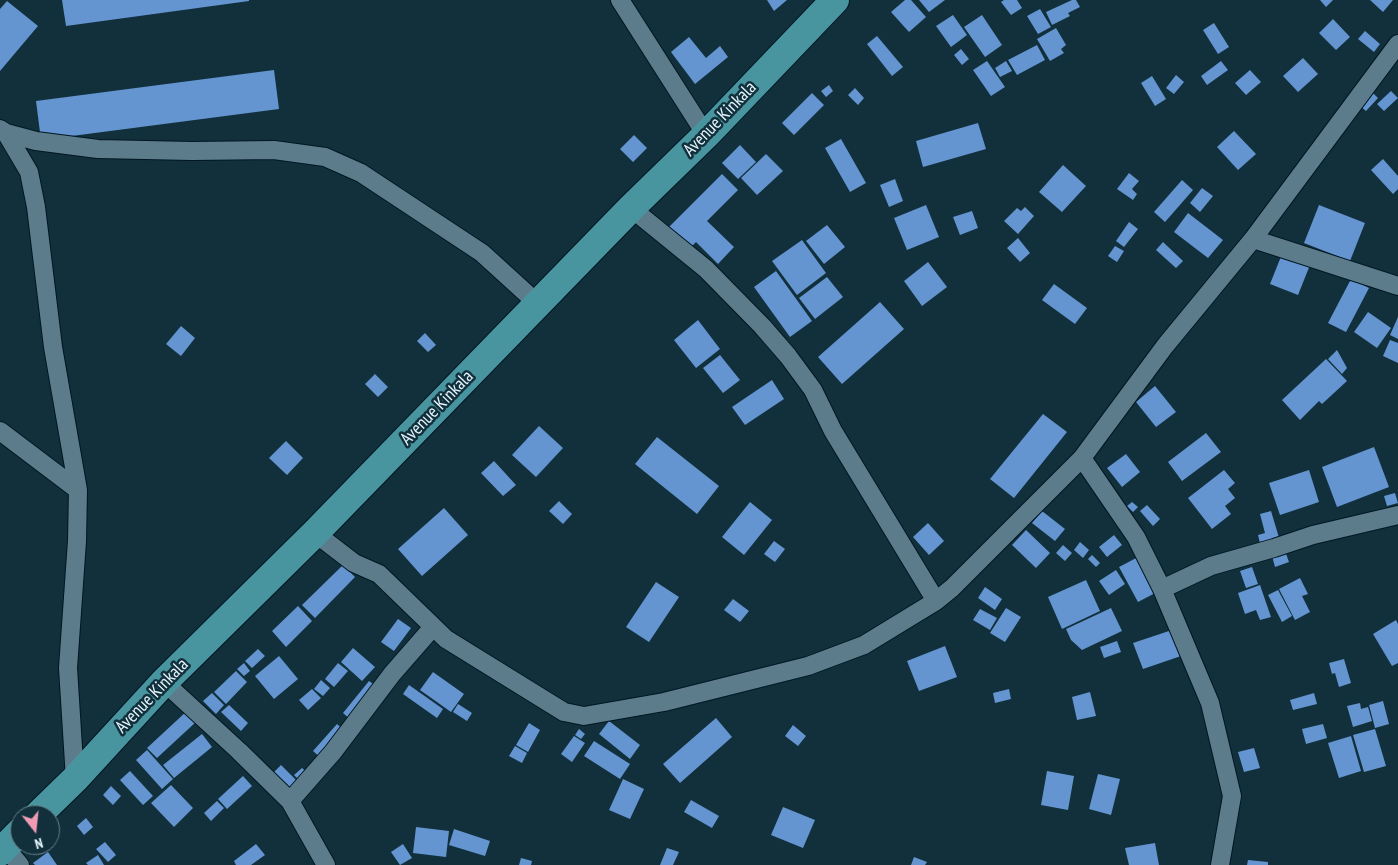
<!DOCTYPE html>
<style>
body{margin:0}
#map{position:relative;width:1398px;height:865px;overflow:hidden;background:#11303c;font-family:"PT Sans Narrow",sans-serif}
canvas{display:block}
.north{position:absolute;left:10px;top:805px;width:50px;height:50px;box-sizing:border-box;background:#11303c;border:1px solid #657f89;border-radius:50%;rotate:164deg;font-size:14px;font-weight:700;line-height:20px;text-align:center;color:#e4f5fd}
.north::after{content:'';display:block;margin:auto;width:18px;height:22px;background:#f19ab4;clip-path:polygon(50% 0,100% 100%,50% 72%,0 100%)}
</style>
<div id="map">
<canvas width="1398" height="865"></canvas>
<div class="north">N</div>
</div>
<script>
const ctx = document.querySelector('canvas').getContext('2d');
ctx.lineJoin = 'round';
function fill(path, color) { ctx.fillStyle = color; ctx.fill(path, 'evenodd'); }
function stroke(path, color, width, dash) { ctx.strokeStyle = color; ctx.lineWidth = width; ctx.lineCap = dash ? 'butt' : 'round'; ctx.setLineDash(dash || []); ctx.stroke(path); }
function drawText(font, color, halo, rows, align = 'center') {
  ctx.font = font + ' "PT Sans Narrow",sans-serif'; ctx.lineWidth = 5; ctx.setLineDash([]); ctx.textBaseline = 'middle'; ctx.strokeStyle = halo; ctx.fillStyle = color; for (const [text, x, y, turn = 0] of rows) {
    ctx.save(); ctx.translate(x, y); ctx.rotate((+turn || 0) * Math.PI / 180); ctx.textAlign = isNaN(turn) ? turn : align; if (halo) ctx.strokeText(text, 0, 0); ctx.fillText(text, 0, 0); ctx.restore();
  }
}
fill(new Path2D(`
 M62 0H249V1L66 26Z
 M767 0H787L774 11Z
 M905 0H911L926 17 909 32 891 12Z
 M919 0H945L929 12Z
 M1004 0H1017L1022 8 1011 15 1001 2Z
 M1072 0H1076L1080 7 1068 13 1070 16 1052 25 1046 12Z
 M1320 0H1333L1326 7Z
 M1370 0H1393L1383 12Z
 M7 1 38 26 0 71V9Z
 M1040 9 1051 27 1038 34 1027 16Z
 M953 15 967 35 951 47 936 26Z
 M982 15 1002 45 985 57 964 27Z
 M1333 19 1350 37 1336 50 1319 33Z
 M1214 23 1229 47 1218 54 1203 30Z
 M1056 28 1066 45 1061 49 1064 53 1050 61 1037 39Z
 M1365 31 1380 44 1374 52 1358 39Z
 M877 36 903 67 892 76 867 44Z
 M689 37 706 58 720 46 728 57 695 84 671 52Z
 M1037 45 1045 60 1017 75 1008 60Z
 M961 49 969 59 962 65 954 55Z
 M1303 58 1318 74 1298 92 1283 76Z
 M987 61 1005 87 991 96 973 70Z
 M1006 61 1012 71 1000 77 995 68Z
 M1221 61 1228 70 1207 85 1201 76Z
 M274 70 279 109 41 140 36 101Z
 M1250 70 1261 82 1246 95 1235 83Z
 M1176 75 1184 82 1174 94 1166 88Z
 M1152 76 1166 99 1155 106 1141 83Z
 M829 85 833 91 826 97 821 91Z
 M855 88 864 98 858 105 848 95Z
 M1391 91 1398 98 1384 111 1377 104Z
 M1372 92 1378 98 1366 111 1360 106Z
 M812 93 824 105 794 135 782 123Z
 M978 123 986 149 923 167 916 141Z
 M1234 131 1256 154 1238 170 1217 147Z
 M634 135 647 148 633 162 620 149Z
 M841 139 866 183 850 192 825 148Z
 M740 145 756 162 738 179 722 163Z
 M766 154 783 171 757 195 741 178Z
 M1383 159 1398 176V189L1393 194 1371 170Z
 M1063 165 1086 186 1062 212 1039 192Z
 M1129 173 1139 181 1132 189 1137 194 1133 200 1117 189Z
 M722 174 738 190 707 221 734 247 718 264 696 242 690 248 669 227Z
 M895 179 903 201 889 207 880 185Z
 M1182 180 1193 190 1165 222 1154 212Z
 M1202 188 1213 196 1200 212 1190 203Z
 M926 205 939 237 907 250 894 218Z
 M1319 205 1365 223 1350 261 1304 243Z
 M1025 207 1034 216 1018 234 1004 221 1017 208 1021 211Z
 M972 211 978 228 960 235 953 217Z
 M1188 213 1223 240 1208 258 1174 232Z
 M1129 222 1138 229 1124 247 1116 241Z
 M827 225 845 247 824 264 806 241Z
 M1018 238 1030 253 1020 262 1007 248Z
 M802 240 826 273 797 295 772 261Z
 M1163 242 1183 261 1176 268 1156 250Z
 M1115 246 1124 251 1117 262 1108 256Z
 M1282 254 1310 265 1298 295 1270 284Z
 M928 262 947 287 922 306 904 281Z
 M776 271 812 321 790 337 754 287Z
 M827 277 843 297 815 319 799 298Z
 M1351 279 1369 288 1346 332 1328 323Z
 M1054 284 1087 308 1075 324 1042 300Z
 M880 302 904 329 842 384 818 357Z
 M1368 312 1391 328 1377 348 1354 332Z
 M1398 317V339L1390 335Z
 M698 320 720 349 696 368 674 340Z
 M181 326 195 338 181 356 166 344Z
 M425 333 436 345 428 352 417 341Z
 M1390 340 1398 343V363L1383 356Z
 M1337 350 1347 368 1342 374 1328 359Z
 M720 355 740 380 723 393 703 368Z
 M1326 359 1347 381 1322 404 1319 401 1300 420 1282 400Z
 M375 374 388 387 378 397 365 384Z
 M772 380 784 399 745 425 732 407Z
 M1155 386 1176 412 1156 427 1136 402Z
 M1043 414 1067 432 1014 498 990 479Z
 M539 426 563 448 536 477 512 455Z
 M1206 433 1221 452 1182 481 1168 462Z
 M657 437 719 486 697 514 635 464Z
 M286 441 303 458 287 475 269 458Z
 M1374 447 1389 487 1337 507 1322 467Z
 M1126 454 1140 472 1122 487 1107 468Z
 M494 461 516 485 503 496 481 473Z
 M1224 470 1235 483 1228 489 1235 498 1225 506 1231 514 1212 529 1188 498Z
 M1309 470 1319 502 1280 515 1269 483Z
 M1395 493 1398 503 1387 506 1384 496Z
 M559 501 572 514 563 524 549 511Z
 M750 502 772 520 744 555 722 537Z
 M1132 502 1138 507 1133 512 1127 506Z
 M1147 505 1160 519 1153 526 1140 511Z
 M444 508 468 535 422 576 398 549Z
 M1042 511 1065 529 1055 541 1032 523Z
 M1271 511 1280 541 1261 547 1258 535 1265 533 1260 514Z
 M928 523 944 541 929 555 913 537Z
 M1026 530 1050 553 1036 568 1012 545Z
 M1114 535 1122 545 1107 557 1099 547Z
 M774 541 785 549 775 562 764 554Z
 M1080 542 1089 550 1083 558 1074 550Z
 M1063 545 1072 553 1065 561 1056 553Z
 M1285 551 1289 562 1275 567 1272 556Z
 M1092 555 1100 563 1096 567 1088 559Z
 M1140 556 1159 591 1138 602 1119 567Z
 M343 565 355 577 315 618 302 605Z
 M1252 567 1258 584 1246 588 1240 571Z
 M1116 570 1125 584 1109 595 1099 581Z
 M1300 578 1308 594 1302 596 1310 612 1295 620 1279 589Z
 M1086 580 1100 611 1062 629 1048 597Z
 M656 582 679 597 649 642 626 627Z
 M1260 585 1271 617 1260 620 1256 610 1245 614 1238 593Z
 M985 587 1002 599 995 610 978 598Z
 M1278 590 1292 616 1282 622 1268 595Z
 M733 599 749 611 740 622 724 610Z
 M298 606 312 621 286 647 272 631Z
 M1006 608 1021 617 1005 642 990 633Z
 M1111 608 1122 631 1082 650 1071 640 1066 629Z
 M980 609 997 618 990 630 973 620Z
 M398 619 411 628 394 651 381 642Z
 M1396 620 1398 624V663L1392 666 1373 634Z
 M1172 630 1181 656 1143 669 1133 643Z
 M1117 641 1121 652 1104 658 1100 647Z
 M945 646 957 677 919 691 907 661Z
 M353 648 375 667 362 681 341 662Z
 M258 649 265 656 252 668 245 661Z
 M279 656 298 679 274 699 255 676Z
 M1344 659 1351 683 1339 687 1335 673 1332 674 1329 663Z
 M244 663 250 671 244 676 237 669Z
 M338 663 348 671 334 687 325 679Z
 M236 671 247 682 226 704 214 692Z
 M433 672 464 694 451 712 420 690Z
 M321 680 330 688 323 696 314 689Z
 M369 681 379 688 352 721 343 713Z
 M409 685 443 709 437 718 403 694Z
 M312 689 321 698 308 710 299 700Z
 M1009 689 1011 699 995 703 993 693Z
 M1090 692 1096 716 1077 720 1072 697Z
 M212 693 224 705 216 714 203 701Z
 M1314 693 1317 704 1293 710 1290 700Z
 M1383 701 1389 724 1375 728 1369 705Z
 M1360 703 1361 709 1368 707 1372 721 1353 727 1347 706Z
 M458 704 472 713 467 721 453 712Z
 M229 705 248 723 241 731 221 712Z
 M188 710 197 721 157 758 147 748Z
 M716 718 732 737 680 783 663 764Z
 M609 721 640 745 630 759 599 734Z
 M529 723 540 730 528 752 516 745Z
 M337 724 346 732 322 759 313 751Z
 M1323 724 1327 738 1306 744 1302 729Z
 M793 725 806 736 798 746 785 736Z
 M579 729 585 734 581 739 575 735Z
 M1375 729 1386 766 1364 772 1353 735Z
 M202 734 212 747 174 778 163 765Z
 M574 736 585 743 572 762 561 754Z
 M1351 736 1361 771 1339 778 1328 743Z
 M594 741 630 764 620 779 584 756Z
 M515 746 527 753 522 763 509 756Z
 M1254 748 1260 768 1244 772 1238 752Z
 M147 750 173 779 162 789 136 760Z
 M281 765 301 785 291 795 271 775Z
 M302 768 309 774 301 782 294 775Z
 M130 771 153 796 143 805 120 780Z
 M1047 771 1074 776 1068 810 1041 805Z
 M1098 774 1120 779 1111 815 1089 809Z
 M243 776 252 786 227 809 218 799Z
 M623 779 644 789 630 819 609 810Z
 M171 785 193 808 174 827 151 803Z
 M111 786 121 796 113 805 103 795Z
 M691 800 719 816 712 828 684 812Z
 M217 801 224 808 211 821 204 813Z
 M783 807 815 820 803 848 771 835Z
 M86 818 93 827 84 835 77 826Z
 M416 827 449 831 446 857 413 853Z
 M454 829 490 841 485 856 449 845Z
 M105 842 116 855 108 862 96 849Z
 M1155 843 1159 865H1129L1125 848Z
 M256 844 265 855 251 865H236L234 861Z
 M403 844 412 858 400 865 391 852Z
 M667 848 679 852 673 865H660Z
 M48 852 57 865H35L33 863Z
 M98 855 104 865H88L86 863Z
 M914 857 927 862 925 865H911Z
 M521 858 532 861 531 865H519Z
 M1248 860 1268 862V865H1247Z`), '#6495d0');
const minor = new Path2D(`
 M620 0 706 135
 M0 129 6 133 36 141 98 149 192 151 274 150 325 157 361 173 482 253 538 304
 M6 133 29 172 36 207 53 347 78 490 77 541 68 668 75 779
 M631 208 706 269 762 326 788 356 813 390 833 431 936 601
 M1253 239 1398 286
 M0 431 78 490
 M1082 458 1136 537 1162 589 1211 566 1274 548 1313 535 1398 515
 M315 533 354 563 379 574 446 639 564 712 584 716 664 702 808 666 864 645 936 601 952 588 1082 458 1165 346 1253 239 1398 44
 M1162 589 1210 703 1232 796 1220 865
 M164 682 239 751 290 801 326 865
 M290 801 333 752 392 674 433 627
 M5 847 20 865`);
const primary = new Path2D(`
 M38 815 75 779 164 682 315 533 631 208 706 135 835 0
 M0 852 20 832`);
stroke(minor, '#001723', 20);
stroke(primary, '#001723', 30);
stroke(minor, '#5d7c8b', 18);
stroke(primary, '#49959f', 28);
drawText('18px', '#e4f5fd', '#11303c', [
 ["Avenue Kinkala",720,119,-46],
 ["Avenue Kinkala",437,408,-46],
 ["Avenue Kinkala",152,696,-46]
]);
</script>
